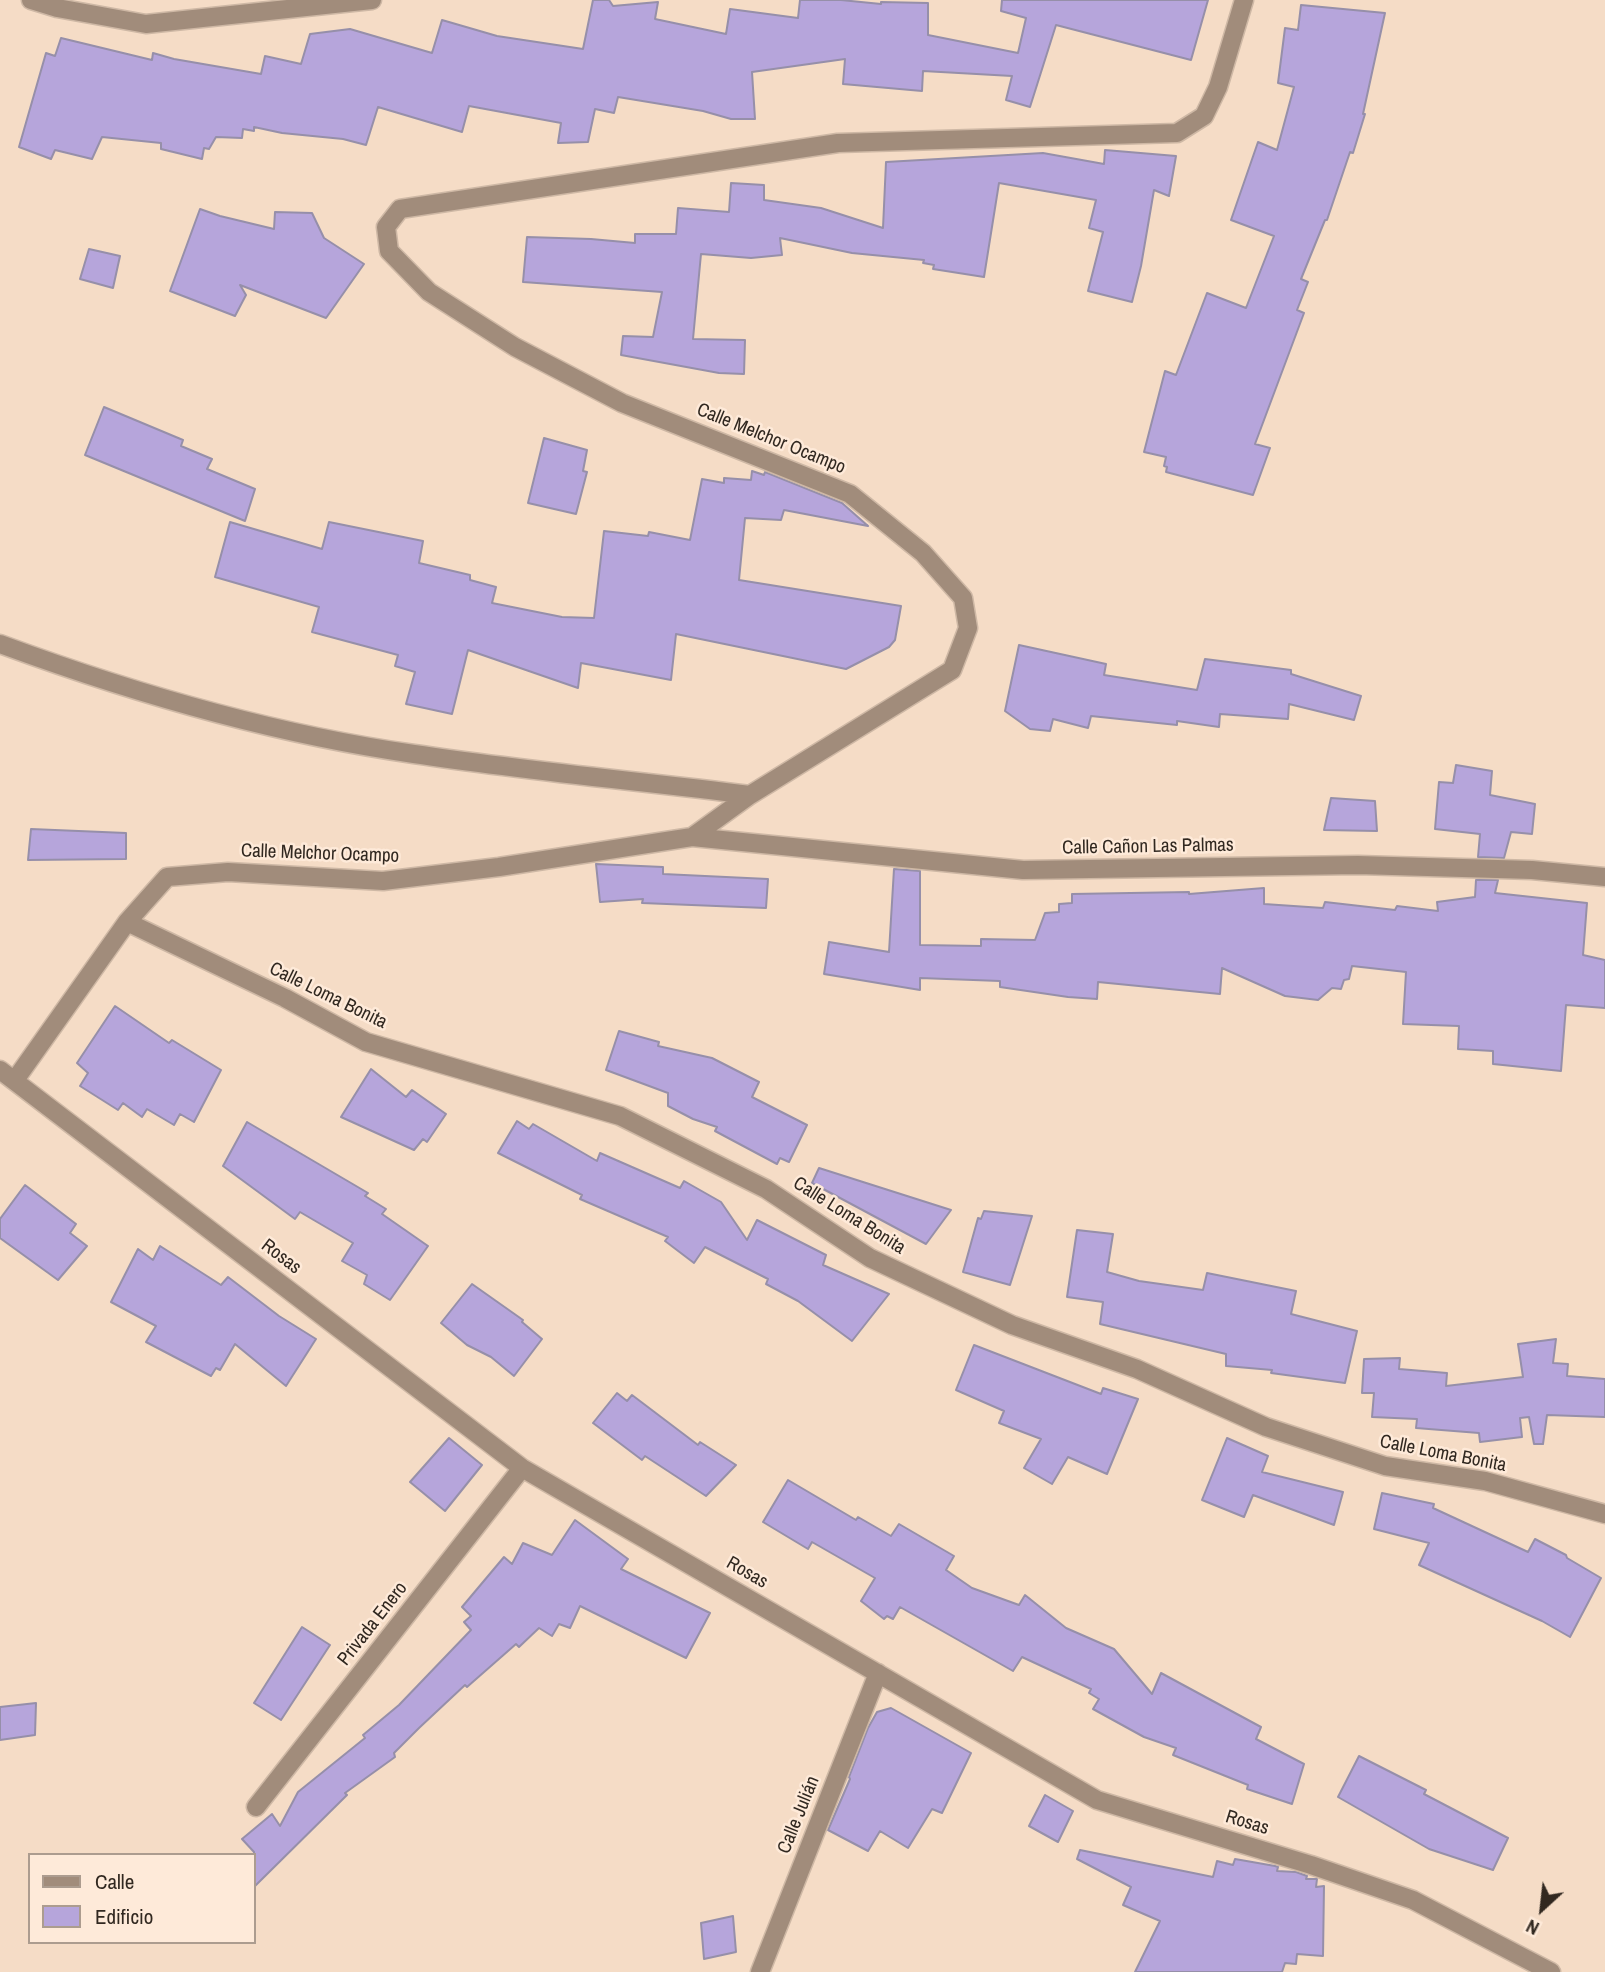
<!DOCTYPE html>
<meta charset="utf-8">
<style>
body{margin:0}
#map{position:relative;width:1605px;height:1972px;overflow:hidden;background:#f5dcc6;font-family:"Archivo Narrow",sans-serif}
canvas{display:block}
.legend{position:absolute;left:28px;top:1853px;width:228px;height:91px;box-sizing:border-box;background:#feead9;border:2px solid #ac9c8f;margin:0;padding:9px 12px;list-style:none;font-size:21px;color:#312820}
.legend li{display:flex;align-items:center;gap:14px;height:35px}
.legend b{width:35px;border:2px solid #ac9c8f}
.north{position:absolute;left:1507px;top:1874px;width:70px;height:70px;-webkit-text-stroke:5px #feead9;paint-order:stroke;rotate:207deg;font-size:19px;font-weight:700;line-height:28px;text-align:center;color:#312820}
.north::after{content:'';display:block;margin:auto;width:24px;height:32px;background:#312820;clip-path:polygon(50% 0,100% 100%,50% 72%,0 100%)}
</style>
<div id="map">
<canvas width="1605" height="1972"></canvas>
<ul class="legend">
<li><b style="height:9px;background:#a18c7b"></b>Calle</li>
<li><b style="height:19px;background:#b6a5db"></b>Edificio</li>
</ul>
<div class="north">N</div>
</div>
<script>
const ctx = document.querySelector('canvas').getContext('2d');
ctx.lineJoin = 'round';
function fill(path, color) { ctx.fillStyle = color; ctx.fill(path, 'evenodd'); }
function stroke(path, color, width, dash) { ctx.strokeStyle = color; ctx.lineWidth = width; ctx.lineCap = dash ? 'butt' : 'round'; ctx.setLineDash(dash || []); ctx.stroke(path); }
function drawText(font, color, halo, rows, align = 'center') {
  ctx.font = font + ' "Archivo Narrow",sans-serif'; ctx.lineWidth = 5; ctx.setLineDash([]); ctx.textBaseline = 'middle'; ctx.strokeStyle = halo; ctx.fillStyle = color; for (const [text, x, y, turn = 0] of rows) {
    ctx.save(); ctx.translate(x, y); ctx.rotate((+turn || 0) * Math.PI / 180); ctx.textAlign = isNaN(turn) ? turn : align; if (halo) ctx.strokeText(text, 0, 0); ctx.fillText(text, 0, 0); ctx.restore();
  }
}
const building = new Path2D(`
 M593 0H609L613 6 658 2 655 19 726 34 730 9 798 18 800 0H841L881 4V2L928 3V35L1018 53 1026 18 1001 11 1002 0H1208L1191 60 1056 25 1030 107 1006 100 1012 76 923 71 922 91 843 84 845 59 752 72 755 119H731L703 111 618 97 614 113 595 109 588 142 558 143 561 123 469 106 462 132 378 107 366 145 343 139 282 133 254 127V131L243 129 242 138 216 137 209 149 204 148 202 159 161 149V143L102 137 92 159 55 150 51 159 19 147 46 53 55 56 61 38 152 60 153 53 174 59 261 74 265 56 301 64 310 34 350 29 432 53 442 20 497 36 583 49Z
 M1301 5 1385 13 1363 114H1365L1353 153 1350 152 1327 220H1325L1301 279 1308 282 1297 310 1304 313 1255 444 1270 448 1253 495 1166 472 1167 467 1164 466 1166 457 1144 452 1165 371 1176 375 1207 293 1246 308 1274 236 1231 220 1258 142 1277 150 1294 87 1278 83 1285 28 1298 30Z
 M1105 150 1176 156 1169 196 1154 190 1141 266 1132 302 1088 291 1103 232 1089 228 1096 200 999 183 984 277 933 269 934 265 923 263 924 260 852 253 780 238 782 255 751 258 701 254 693 339 745 340 744 374 719 373 621 355 623 336 653 337 662 292 523 282 527 237 591 239 635 243V234H676L678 208 729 212 731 183 764 185V200L821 208 883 228 886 162 1043 153 1104 164Z
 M200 209 220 216 274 229 275 212 312 213 324 238 364 264 326 318 240 285 246 295 235 316 170 291Z
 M89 249 120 256 113 288 80 279Z
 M104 407 183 440 181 446 212 459 207 469 255 489 245 521 85 455Z
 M544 438 587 450 583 471 587 472 576 514 528 503Z
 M752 471 764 475 765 472 842 503 868 526 784 510 781 520 745 518 739 580 901 606 895 640 889 647 846 669 676 634 671 680 581 663 578 688 468 650 452 714 406 704 415 672 395 666 398 655 312 632 319 607 215 577 230 522 322 549 329 522 423 541 419 563 470 575V580L496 587 492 603 562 617 594 618 604 531 648 536 649 532 690 540 702 479 724 483V478L751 480Z
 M1019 645 1106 664 1104 675 1197 690 1205 659 1291 670V674L1361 696 1354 720 1289 704 1288 719 1220 714 1219 727 1177 721V725L1091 716 1088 728 1053 719 1050 731 1030 729 1005 711Z
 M1456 765 1492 771 1490 795 1535 804 1532 834 1511 832 1504 858 1478 857 1480 834 1435 829 1439 782 1453 783Z
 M1331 798 1375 801 1377 831 1324 830Z
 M31 829 126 833V859L28 860Z
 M596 864 663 867V874L768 879 766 908 642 903 643 899 600 902Z
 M894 869 920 871V945L981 946V939L1035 940 1045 913 1059 912V904L1072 903V894L1189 892V894L1264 888V904L1323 908 1325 902 1395 910 1397 906 1438 911 1437 902 1475 897 1476 880H1498L1495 893 1587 903 1583 955 1605 960V1008L1566 1005 1561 1071 1493 1064V1051L1458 1049 1459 1026 1403 1024 1406 972 1352 966 1349 979 1344 980 1341 989 1332 988 1318 1000 1285 996 1222 968 1220 994 1098 982 1097 999 1068 997 1000 987V981L920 978V990L824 974 829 942 889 952Z
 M115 1006 169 1043 172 1040 221 1070 194 1122 180 1114 174 1125 147 1109 142 1117 123 1103 118 1110 80 1086 88 1073 77 1063Z
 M619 1031 659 1042 658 1046 712 1058 759 1082 752 1097 807 1125 789 1162 780 1158 777 1164 715 1131 717 1127 693 1119 668 1106V1093L606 1070Z
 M371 1069 406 1097 412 1090 446 1114 427 1142 423 1139 414 1150 341 1117Z
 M517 1121 529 1129 533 1124 597 1161 600 1153 680 1188 684 1181 721 1202 747 1240 757 1220 826 1255 823 1265 889 1294 852 1341 798 1301 766 1284 768 1279 705 1247 694 1263 665 1241 668 1237 580 1199 582 1195 498 1153Z
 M247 1122 368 1193 365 1196 386 1209 382 1214 428 1246 390 1300 364 1284 367 1275 342 1261 353 1243 300 1212 295 1219 223 1166Z
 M819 1168 951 1210 926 1244 812 1183Z
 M25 1185 76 1224 70 1233 87 1246 58 1280 0 1238V1219Z
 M984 1211 1032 1216 1010 1285 963 1272 978 1218 981 1219Z
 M1077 1230 1113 1234 1107 1272 1139 1281 1203 1290 1207 1273 1296 1291 1291 1314 1357 1331 1345 1383 1271 1373 1272 1370 1226 1366V1354L1100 1324 1103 1302 1067 1297Z
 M160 1246 221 1285 228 1277 279 1316 316 1339 286 1386 235 1344 220 1370 216 1368 211 1376 146 1342 156 1326 111 1302 138 1249 153 1260Z
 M472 1284 523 1320 522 1322 542 1339 514 1376 491 1357 467 1345 441 1323Z
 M1556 1339 1553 1363 1568 1364 1567 1376 1605 1379V1417L1547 1415 1543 1444H1534L1529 1417 1520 1418 1522 1437 1480 1442 1479 1433 1416 1428 1417 1419 1372 1417 1374 1393H1362L1364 1359 1400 1358 1399 1369 1447 1373 1446 1386 1523 1377 1518 1344Z
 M974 1345 1101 1394 1103 1388 1138 1399 1107 1474 1068 1457 1052 1484 1024 1468 1041 1439 999 1423 1004 1411 956 1390Z
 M617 1393 627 1401 632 1395 698 1445 700 1442 736 1465 706 1496 645 1456 642 1460 593 1423Z
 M449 1438 482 1465 445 1511 410 1482Z
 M1227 1438 1268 1456 1262 1472 1343 1492 1334 1525 1253 1495 1244 1517 1202 1500Z
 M788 1480 856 1520 858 1517 891 1536 899 1524 954 1556 946 1570 972 1588 1019 1605 1025 1595 1066 1628 1114 1649 1152 1694 1161 1673 1261 1727 1256 1739 1304 1764 1292 1804 1247 1789 1248 1785 1173 1755 1176 1748 1144 1737 1093 1709 1099 1699 1089 1693 1091 1689 1022 1657 1013 1671 900 1607 893 1619 887 1616 884 1619 861 1601 875 1578 812 1542 808 1549 763 1522Z
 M1382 1493 1434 1504 1433 1508 1528 1552 1535 1539 1566 1555 1567 1558 1601 1578 1570 1637 1542 1621 1419 1565 1429 1543 1374 1529Z
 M575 1520 628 1559 621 1569 710 1613 686 1658 580 1606 570 1628 559 1624 552 1636 539 1628 519 1647 516 1644 467 1687 465 1685 419 1728 394 1753 395 1757 345 1793 347 1795 254 1887V1852L242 1839 272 1814 280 1826 298 1792 365 1738 363 1735 399 1705 471 1630 464 1622 471 1616 462 1607 504 1557 512 1564 523 1543 552 1555Z
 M302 1627 330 1645 281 1720 254 1703Z
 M36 1703 35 1735 0 1740V1707Z
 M891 1708 971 1753 942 1813 932 1809 908 1848 880 1831 868 1851 828 1830 850 1779 849 1777 868 1728 877 1712Z
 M1359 1756 1426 1790 1424 1794 1508 1838 1493 1870 1429 1849 1338 1797Z
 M1045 1795 1073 1811 1058 1842 1029 1826Z
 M1080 1850 1213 1877 1217 1861 1233 1865 1235 1859 1275 1866 1278 1867 1277 1871 1296 1872 1307 1876 1306 1879H1317L1316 1887 1324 1886 1323 1956 1297 1954 1296 1964 1285 1963 1282 1972H1135L1160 1921 1123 1905 1131 1887 1077 1859Z
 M733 1916 736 1952 704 1959 701 1923Z`);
fill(building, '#b6a5db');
stroke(building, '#968fa9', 2);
const minor = new Path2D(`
 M31 0 57 8 146 24 372 0
 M0 644C133 693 273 734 414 754 526 771 638 781 750 795
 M692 837 1023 870 1358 865 1532 870 1605 877
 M127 922 285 998 366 1042 620 1116 766 1189 870 1258 1012 1325 1137 1369 1266 1427 1385 1466 1485 1481 1605 1514
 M0 1070 522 1468 1097 1800 1311 1865 1413 1900 1551 1972
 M15 1080 127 922 167 877 228 872 383 881 499 867 692 837 750 795 952 670 968 628 963 598 923 553 850 494 622 403 515 347 429 292 389 251 386 227 400 209 838 143 1177 133 1204 116 1218 87 1244 0
 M256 1807 522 1468
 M760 1972 878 1673`);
stroke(minor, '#ceb8a5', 21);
stroke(minor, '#a18c7b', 18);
drawText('19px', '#312820', '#feead9', [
 ["Calle Melchor Ocampo",771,439,22],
 ["Calle Cañon Las Palmas",1148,847,-1],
 ["Calle Melchor Ocampo",320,854,2],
 ["Calle Loma Bonita",328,996,26],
 ["Calle Loma Bonita",849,1216,32],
 ["Rosas",281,1257,37],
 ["Calle Loma Bonita",1443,1454,11],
 ["Rosas",747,1573,30],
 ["Privada Enero",373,1624,-52],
 ["Calle Julián",799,1815,-68],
 ["Rosas",1247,1823,17]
]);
</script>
